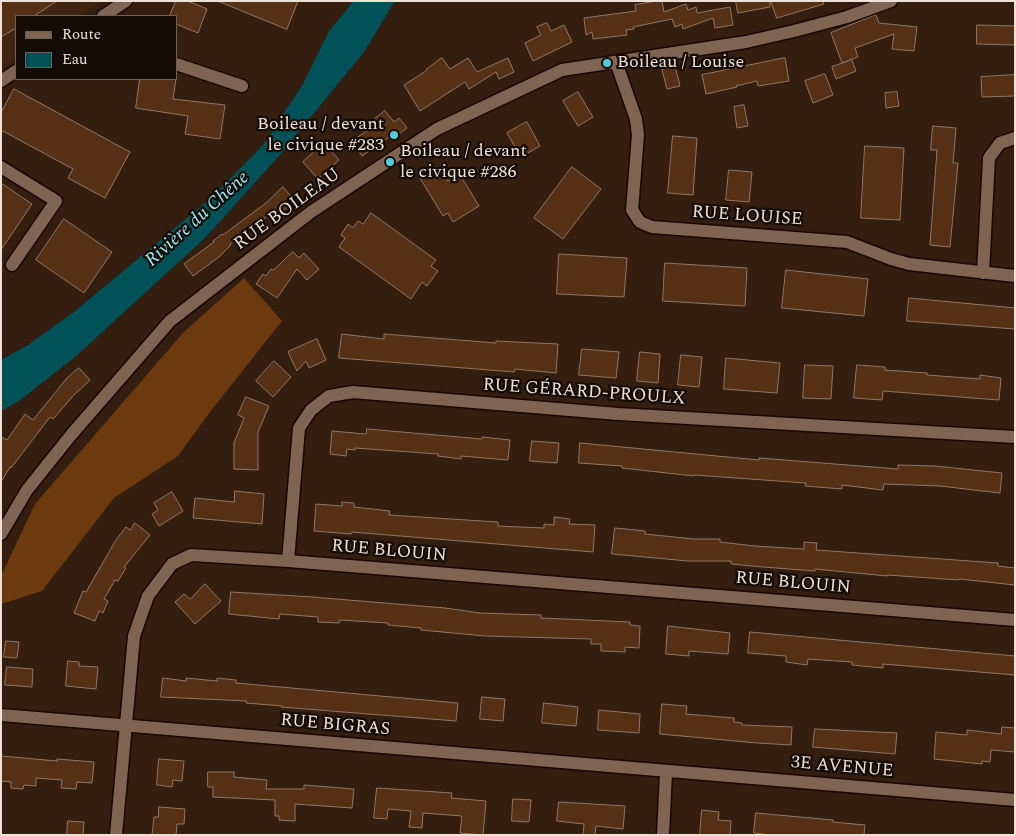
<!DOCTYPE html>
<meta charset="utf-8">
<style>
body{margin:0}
#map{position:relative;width:1016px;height:836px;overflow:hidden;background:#331e0f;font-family:Spectral,serif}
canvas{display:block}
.frame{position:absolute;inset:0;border:2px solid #f0e1d7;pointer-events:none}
.legend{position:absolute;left:15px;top:15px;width:162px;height:65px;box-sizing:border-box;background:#140b05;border:1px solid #6c6159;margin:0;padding:6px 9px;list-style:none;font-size:15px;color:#f0e1d7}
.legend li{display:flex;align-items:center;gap:10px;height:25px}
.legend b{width:25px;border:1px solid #6c6159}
</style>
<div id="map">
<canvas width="1016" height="836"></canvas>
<div class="frame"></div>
<ul class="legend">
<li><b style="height:6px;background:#7d6453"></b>Route</li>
<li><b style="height:14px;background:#005158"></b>Eau</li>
</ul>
</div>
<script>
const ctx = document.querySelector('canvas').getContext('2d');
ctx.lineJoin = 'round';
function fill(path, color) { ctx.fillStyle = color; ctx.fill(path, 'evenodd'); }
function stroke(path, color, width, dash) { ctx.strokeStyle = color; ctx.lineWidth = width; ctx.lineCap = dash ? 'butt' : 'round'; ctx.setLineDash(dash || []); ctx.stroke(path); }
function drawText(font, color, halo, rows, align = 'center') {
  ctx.font = font + ' Spectral,serif'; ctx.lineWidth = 4.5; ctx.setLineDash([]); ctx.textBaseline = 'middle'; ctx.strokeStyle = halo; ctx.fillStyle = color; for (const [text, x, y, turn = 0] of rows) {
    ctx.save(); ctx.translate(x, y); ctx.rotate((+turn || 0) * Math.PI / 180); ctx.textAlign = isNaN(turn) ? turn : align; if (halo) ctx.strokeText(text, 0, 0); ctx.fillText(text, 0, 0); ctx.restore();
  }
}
fill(new Path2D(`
 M1 1H102L80 16H16V59L1 69Z`), '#3f2411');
fill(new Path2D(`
 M244 278 282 321 210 412 178 456 114 498 42 591 1 604V576L35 504 183 333Z`), '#6d390f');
fill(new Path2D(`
 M354 1H395L364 52 279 156 205 238 75 357 19 401 1 411V360L28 345 75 311 211 198 263 145 303 84 329 31Z`), '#005158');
const building = new Path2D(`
 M1 1H57L34 16H16V28L1 37Z
 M176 1H188L207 9 198 33 176 24V16H170Z
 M218 1H298L287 29Z
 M657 1H662L664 12 686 4 688 10 696 7 697 13 730 7 733 25 715 28 713 18 683 29 682 24 675 27 672 19 633 27 634 29 626 30 627 35 593 39 592 32 586 35 584 18 636 11 635 5Z
 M736 1H770V7L738 13Z
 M771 1H823L824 4 777 18Z
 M876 15 879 23 917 27 914 51 892 49 894 34 855 48 858 57 842 63 831 33Z
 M547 23 551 31 564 25 572 42 533 61 525 43 541 35 537 27Z
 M977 25 1015 26V45L977 44Z
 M442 58 450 69 468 58 477 72 508 58 514 72 499 79 496 72 469 89 465 82 420 111 404 85 426 71V70Z
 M785 58 789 81 758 86 757 81 736 86 737 87 706 94 702 75Z
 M852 60 856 71 836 79 832 67Z
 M675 66 680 86 667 89 662 70Z
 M825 74 833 95 813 103 805 81Z
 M1015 75V96L982 97 981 77Z
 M140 79H176L173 99 225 105 220 139 185 134 188 116 136 108Z
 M14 89 130 152 105 198 68 178 73 169 1 130V113Z
 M578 92 593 117 578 126 563 101Z
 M897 92 899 106 886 108 885 93Z
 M744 105 748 126 737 128 734 107Z
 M385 111 394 122 399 118 407 128 391 140 389 137 362 156 352 141 378 123 375 119Z
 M527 122 540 146 521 157 507 133Z
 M933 126 956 128 953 163H958L950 247 930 245 937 150H931Z
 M673 136 697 138 693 195 668 193Z
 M324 143 339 160 318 179 303 162Z
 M865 146 904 148 900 220 861 218Z
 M437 167 448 181 459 173 479 206 453 222 448 213 443 216 420 178Z
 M572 167 601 189 563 239 534 218Z
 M729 170 752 172 749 202 726 200Z
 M1 183 32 204 1 250Z
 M283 187 295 201 277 216 274 211 230 244 231 245 219 257 193 276 184 264 214 242 213 241 222 234 223 235 266 203Z
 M371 213 436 260 431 266 438 271 427 286 422 282 411 299 339 247 345 238 341 235 348 224 353 228 358 221 363 224Z
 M64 219 112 252 84 293 36 260Z
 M293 252 299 258 304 253 319 269 307 280 297 269 277 298 256 284 263 274 266 276 271 269 273 270Z
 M559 254 627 258 624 297 557 294Z
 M665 263 747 268 745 306 663 301Z
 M786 270 868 279 864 316 782 308Z
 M909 298 1015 308V329L907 321Z
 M342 334 384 339V334L496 343V341L558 344 556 373 515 369 514 372 339 358Z
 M317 339 326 360 309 368 306 361 297 371 288 352Z
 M582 349 619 352 616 378 579 375Z
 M640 352 660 354 658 383 637 381Z
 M681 355 702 357 699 387 678 385Z
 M726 358 780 363 777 393 724 389Z
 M274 361 291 377 273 397 256 381Z
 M805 365 833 366 831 399 803 398Z
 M857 365 885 367V370L927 373V375L980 379V375L1001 378 999 400 883 391 882 400 854 398Z
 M79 368 90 380 73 396 53 419 50 417 11 468 10 467 1 482V437L7 440 25 414 33 420 67 378Z
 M246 397 269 406 258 432V470L234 469V443L244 418 238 415Z
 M367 429 482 439V437L510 440 508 460 461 456V459L438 456V454L355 448V450L347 449 346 456 330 454 332 431 366 434Z
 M532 441 559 443 557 463 530 461Z
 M580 443 759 460V458L898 469V465L935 466 1002 473 1000 493 940 486 884 484 883 490 842 485V489L805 486 806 483 694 475V476L622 468V466L579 463Z
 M235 491 264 494 262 524 193 518 195 498 234 502Z
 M172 492 183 511 159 526 152 514 158 510 154 503Z
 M342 502 354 503V507L390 511 389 515 498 522V526L544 528V524L554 525V517L570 519 569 524 595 525 593 552 352 532 351 534 314 531 316 504 342 506Z
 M135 523 150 535 124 567 126 568 118 581 115 580 104 599 108 601 103 613 99 611 95 621 74 613 83 591 86 592 116 540 126 527 130 530Z
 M615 528 645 531V534L694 539H720V542L754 546 804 549V542L817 543 816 550 998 563V566L1015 568V585L959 579V580L887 575V576L815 569V571L763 567 731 564V561H688L612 554Z
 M205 584 221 601 195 624 175 602 184 594 190 599Z
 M231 592 312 597 445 608 480 613 541 615V618L630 622V625L640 626 639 648 625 647V652L601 651V644H591V639L485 636 421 630V628L388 625V623L340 620 339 623 318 622V617L280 614 279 619 229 614Z
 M668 626 730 633 728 654 689 651V656L666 654Z
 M750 632 1015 656V675L883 664V668L852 665V662L808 659 807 665 786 662V656L748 653Z
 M6 641 19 642 17 658 4 657Z
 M68 661 79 662V666L98 667 96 689 66 686Z
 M7 667 33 669 32 687 5 685Z
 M163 678 186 681V678L217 681V678L236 680V683L458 703 456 721 281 707 282 706 246 703V701L161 697Z
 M482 697 505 699 503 721 480 719Z
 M544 703 578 707 576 726 542 723Z
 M662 704 687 706 686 714 734 718V722L742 723V725L792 727 791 745 757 743 660 734Z
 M599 710 640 714 639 733 598 730Z
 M1002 727 1015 728V752L991 750 990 762 982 761V764L934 759 936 732 967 735V730L1001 734Z
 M815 729 897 733 895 754 813 747Z
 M1 756 57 761V759L94 762 92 783 77 782 76 789 61 788 62 780 36 778V786L24 785 23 789 11 788V782L1 781Z
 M159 759 184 761 182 781 173 780 172 787 157 785Z
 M208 772H234V777L267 780 266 789H304V785L354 789 352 808 295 804V821L279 820V816H275V800L213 797V787H208Z
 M377 788 452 793 451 798 486 801 483 835 460 833 462 816 423 813 422 828 409 827 411 811 388 809 387 819 374 818Z
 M513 799 531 800 529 822 512 821Z
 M559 802 625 806 623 829 596 826 595 835H583L584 824 557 821Z
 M159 807 185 809 184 824H177L176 835H152L154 817H158Z
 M702 810 719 812 718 820 731 821 730 835H700Z
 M756 813 833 820V822L865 825 864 835H771L754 833Z
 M68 821 84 822 83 835H67Z`);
fill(building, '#553014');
stroke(building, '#927766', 1);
const minor = new Path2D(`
 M103 16 126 1
 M616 62 636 119 638 135 632 210 640 222 652 227 847 242 891 259 909 264 1015 276
 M176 64 242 86
 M1 81 16 71
 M1 167 56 201 12 265
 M983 273 989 158 1000 143 1015 138
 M1 534 27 490 71 435 170 321 311 212 437 129 562 70 746 42 794 31 847 17 891 1
 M288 561 299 428 311 410 329 396 353 392 618 414 1015 437
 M1 715 1015 800
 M116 835 134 636 148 596 172 564 191 555 288 561 1015 620
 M663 835 666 772`);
stroke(minor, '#1a0700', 15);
stroke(minor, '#7d6453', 12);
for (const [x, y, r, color] of [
 [607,63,5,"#52cbd9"],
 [394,135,5,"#52cbd9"],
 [390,162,5,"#52cbd9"]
]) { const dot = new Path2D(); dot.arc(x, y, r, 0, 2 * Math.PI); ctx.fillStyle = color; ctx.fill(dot); stroke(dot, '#140b05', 2); }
drawText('18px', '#f0e1d7', '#140b05', [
 ["Boileau / Louise",617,63],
 ["Boileau / devant",384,125,"right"],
 ["le civique #283",384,146,"right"],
 ["Boileau / devant",400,152],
 ["le civique #286",400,173]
], 'left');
drawText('18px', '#f0e1d7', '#140b05', [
 ["RUE BOILEAU",288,210,-36],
 ["RUE LOUISE",747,217,4],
 ["RUE GÉRARD-PROULX",584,393,4],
 ["RUE BLOUIN",389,552,5],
 ["RUE BLOUIN",793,584,5],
 ["RUE BIGRAS",335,726,5],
 ["3E AVENUE",842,768,5]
]);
drawText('italic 19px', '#96edf8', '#140b05', [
 ["Rivière du Chêne",198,220,-42]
]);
</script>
